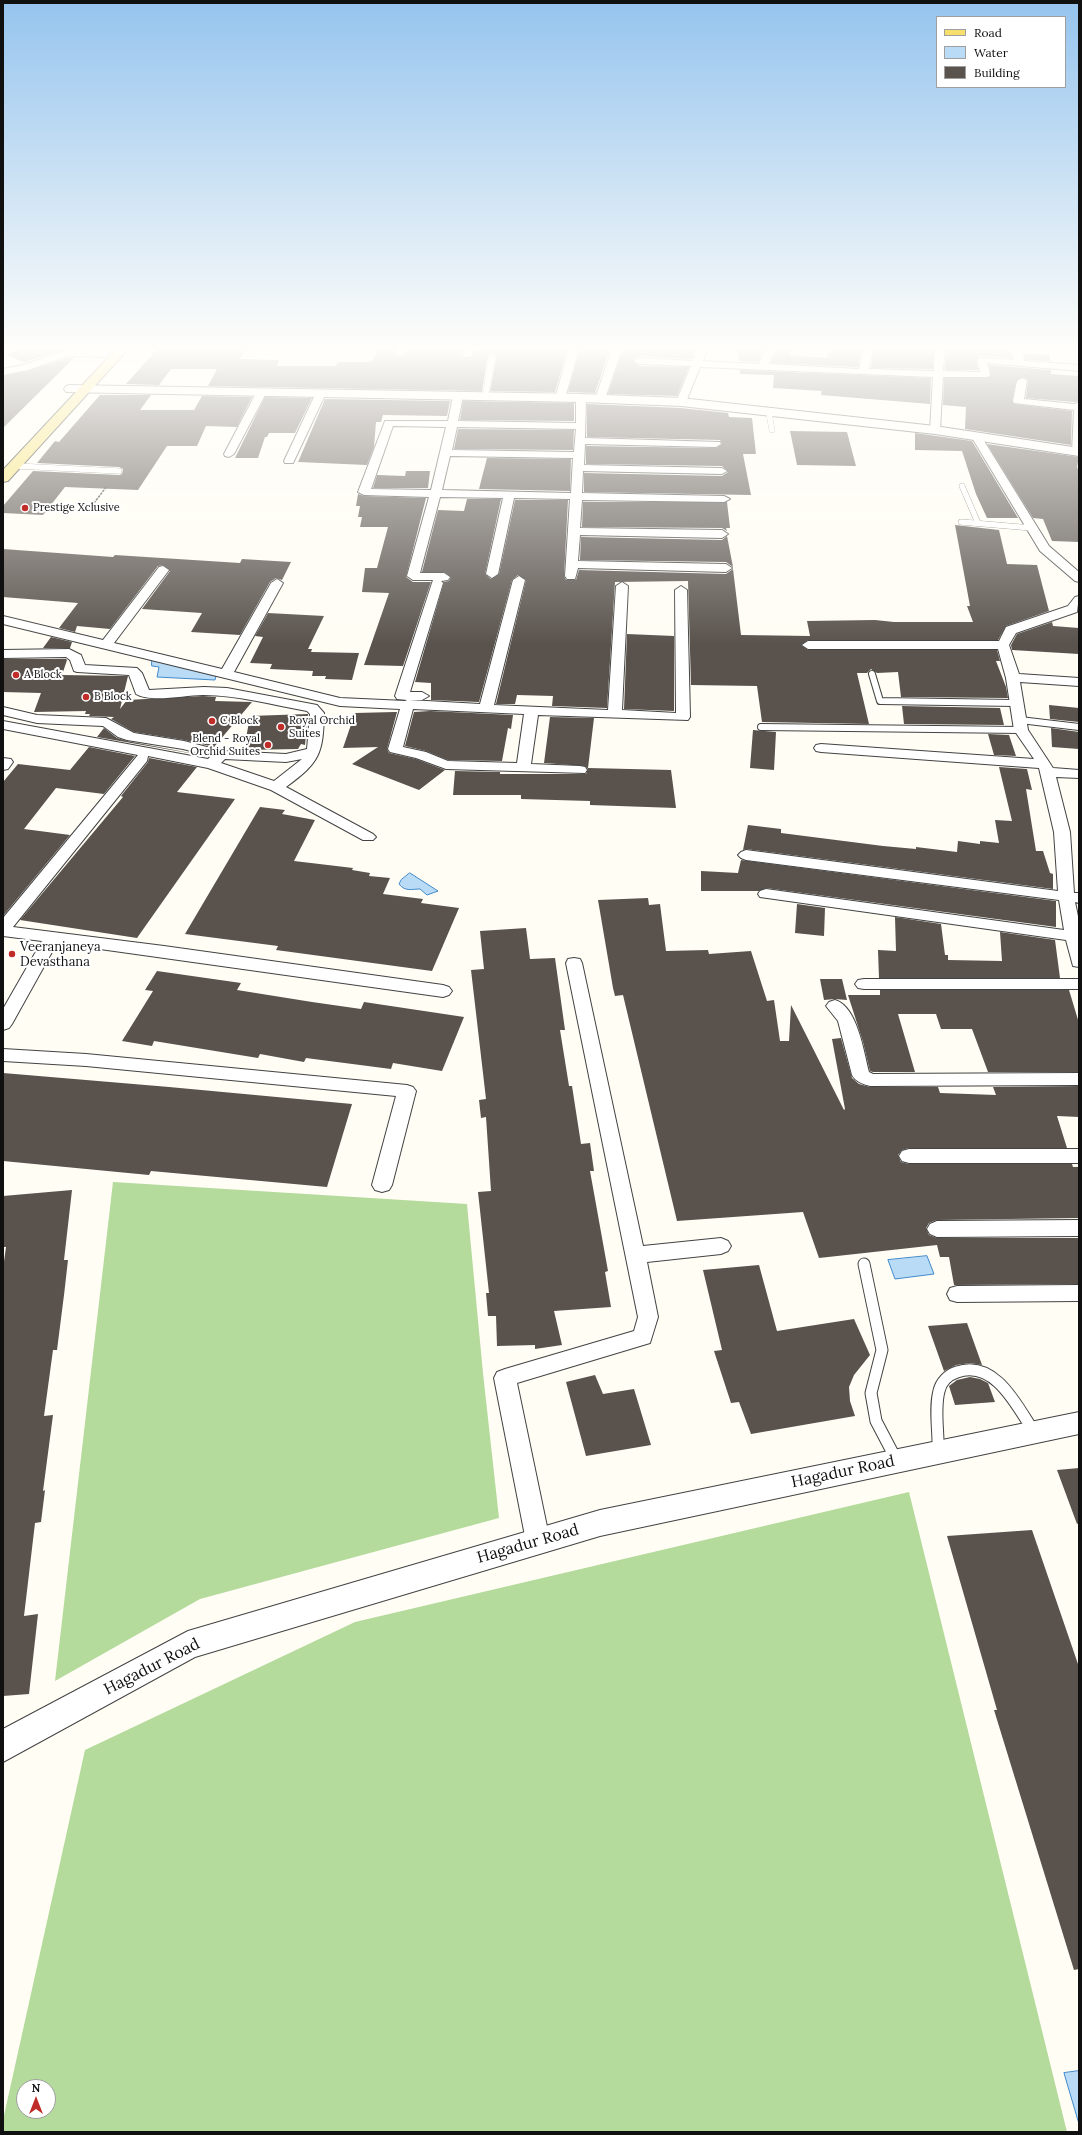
<!DOCTYPE html>
<style>
body{margin:0}
#map{position:relative;width:1082px;height:2135px;overflow:hidden;background:#fffdf4;font-family:Lora,serif}
canvas{display:block}
.frame{position:absolute;inset:0;border:4px solid #101010;pointer-events:none}
.legend{position:absolute;left:936px;top:16px;width:130px;height:72px;box-sizing:border-box;background:#fff;border:1px solid #9f9f9f;margin:0;padding:5px 7px;list-style:none;font-size:12px;color:#101010}
.legend li{display:flex;align-items:center;gap:8px;height:20px}
.legend b{width:20px;border:1px solid #9f9f9f}
.north{position:absolute;left:16px;top:2079px;width:40px;height:40px;box-sizing:border-box;background:#fff;border:1px solid #9f9f9f;border-radius:50%;rotate:0deg;font-size:11px;font-weight:700;line-height:16px;text-align:center;color:#101010}
.north::after{content:'';display:block;margin:auto;width:14px;height:18px;background:#c02d29;clip-path:polygon(50% 0,100% 100%,50% 72%,0 100%)}
</style>
<div id="map">
<canvas width="1082" height="2135"></canvas>
<div class="frame"></div>
<ul class="legend">
<li><b style="height:5px;background:#f6df6d"></b>Road</li>
<li><b style="height:11px;background:#b9dbf6"></b>Water</li>
<li><b style="height:11px;background:#59524d"></b>Building</li>
</ul>
<div class="north">N</div>
</div>
<script>
const ctx = document.querySelector('canvas').getContext('2d');
ctx.lineJoin = 'round';
function fill(path, color) { ctx.fillStyle = color; ctx.fill(path, 'evenodd'); }
function stroke(path, color, width, dash) { ctx.strokeStyle = color; ctx.lineWidth = width; ctx.lineCap = dash ? 'butt' : 'round'; ctx.setLineDash(dash || []); ctx.stroke(path); }
function drawText(font, color, halo, rows, align = 'center') {
  ctx.font = font + ' Lora,serif'; ctx.lineWidth = 4; ctx.setLineDash([]); ctx.textBaseline = 'middle'; ctx.strokeStyle = halo; ctx.fillStyle = color; for (const [text, x, y, turn = 0] of rows) {
    ctx.save(); ctx.translate(x, y); ctx.rotate((+turn || 0) * Math.PI / 180); ctx.textAlign = isNaN(turn) ? turn : align; if (halo) ctx.strokeText(text, 0, 0); ctx.fillText(text, 0, 0); ctx.restore();
  }
}
fill(new Path2D(`
 M113 1182 467 1204 483 1373 499 1518 200 1599 55 1681Z
 M909 1492 1067 2132H3V2120L85 1750 355 1622ZM24 2087H48V2111H24Z`), '#b4da9c');
const water = new Path2D(`
 M152 660 216 676 215 680 157 677 159 667 152 666Z
 M410 873 438 891 427 895 420 889C412 889 405 892 399 884L401 880Z
 M927 1256 934 1274 895 1279 888 1260Z
 M1079 2071V2124L1064 2073Z`);
fill(water, '#b9dbf6');
stroke(water, '#418acc', 1);
fill(new Path2D(`
 M32 346H86L83 349H67L14 365 23 362 6 354Z
 M160 346H250L239 359 279 360 277 366H335L338 362H368L373 360 380 346 398 347 394 353 397 356H403L414 346H467L460 355 464 358H470L480 346H568L555 392 490 391 496 358 492 353 488 356 482 391 208 386 217 369H171L159 385 126 384Z
 M581 346H611L595 393 568 392Z
 M624 346H696L692 359 639 356 633 360 639 366 689 367 677 396 608 394Z
 M737 346H765L758 362 739 361Z
 M778 346H793L790 355 826 358 832 346H862L858 367 771 363Z
 M875 346H934L933 369 871 368Z
 M946 346H1008L1007 352H1011L1012 358 979 356 976 360 978 370H945Z
 M1024 353 1050 355V361L1025 360Z
 M68 358H74L3 428V376L28 371Z
 M989 365 1051 370V374L1079 376V401L1075 402 1026 398 1028 380 1023 377 1016 381 1012 401 1014 404 1072 411 1071 445 965 429 966 407 943 405 944 378H988L991 375Z
 M740 370 931 378 930 404 821 395 822 391 773 388 774 375 740 374Z
 M100 395H151L140 410H194L202 396 252 397 237 427 206 426 197 446H167L138 490 65 487 43 515 3 513V506L33 471 119 475 122 474 123 469 119 467 37 463 55 441 59 442Z
 M265 397 312 398 295 433H269L267 437H265L258 458H235Z
 M325 399 450 401 447 416 383 415 381 422H376L374 447 367 465 298 462Z
 M463 401 574 403V421L460 420Z
 M587 404 681 408 728 413 729 417 752 418 756 454H743L751 495 584 492V473L722 476 728 472 722 466 586 464V446L716 448 722 444 720 440 587 437Z
 M458 429 574 430 573 450 454 449Z
 M790 431 847 432 856 466 797 465Z
 M915 433 972 441 1018 518H987L976 494 962 451 915 450Z
 M987 444 1079 457 1077 467 1079 472V542L1052 541 1043 519 1033 518Z
 M487 458 571 459 570 491 479 489Z
 M406 471H430L428 488H373L377 475 405 476Z
 M358 494 364 496 426 498 406 577 413 582H431L403 666 364 665 389 593 362 592 365 568H377L388 527H360L362 517H358L360 506H356Z
 M467 499H501L485 574 491 579 499 574 515 500H568L564 576 566 580H576L579 570 726 574 733 569 741 635 810 636 807 621 875 620 894 622H973L967 606H970L955 525 999 530 1007 564 1037 565 1049 611 1006 626 998 640H808L801 645 808 650H997L1000 661H996L1006 687 1008 698 901 697 898 672 877 673 871 669 867 673H857L869 724 762 722 757 686 691 685 688 581 615 582 607 708 552 706 553 696 517 695 515 704H496L526 580 518 575 512 580 479 702 431 700V683L415 682 444 582 449 581 451 577 444 572H422L438 510 464 511Z
 M583 502H727L730 528H726L727 531 722 528 582 527Z
 M727 536 733 567 726 562 580 560 581 537 722 540Z
 M3 549 113 557 115 555 240 563 242 559 291 562 282 580 276 578 270 582 240 635 191 632 202 613 142 609 170 571 163 565 158 566 110 629 77 626 75 632 59 628 78 603 3 597Z
 M268 613 324 616 308 649H312L311 652 359 653 352 680 325 679 326 676H312L313 671 270 669 272 664 250 663 263 637 255 636Z
 M1052 622 1053 626 1079 628V654L1012 650 1011 645 1017 634Z
 M627 634 674 636V711L624 709Z
 M51 637 72 642 70 648H43Z
 M3 659H66L67 660 62 675 128 676 120 709 127 700 203 696 216 697 215 701 252 702 214 747 184 740 134 732 111 719 114 717 89 716 90 714H85L86 711 34 712 41 693 3 692Z
 M1049 705 1079 708V722L1050 719Z
 M902 706 1000 708 1004 725 904 724Z
 M430 711 513 715 511 729 508 728 502 761 448 760 426 751 405 746 414 712Z
 M395 712H397L387 749 389 753 416 759 445 770 419 790 352 764 378 747 343 748 355 713Z
 M308 714 305 745 301 744 298 749 244 750 250 716Z
 M550 717 594 718 588 768 671 770 676 808 590 805V801L521 799V795H453L455 771 500 772V774H586L588 769 585 766 544 763Z
 M104 728 117 738 127 741 206 756 97 737Z
 M1051 728 1079 732V749L1052 747Z
 M753 730 776 732 774 770 750 768Z
 M988 734 1009 735 1016 756 994 755Z
 M89 747 135 756 104 794 56 788 24 829 70 835 3 916V782L18 764 70 770Z
 M149 758 197 767 177 792 235 799 137 938 20 920 123 797 121 796 148 762Z
 M999 767 1027 769 1032 790 1026 789 1036 851H1043L1050 873 1053 874V889L746 849 743 850 748 825 781 829V833L883 846 916 849V847L957 852 958 841 980 844V841L999 843 995 820 1012 821Z
 M260 807 285 810 282 814 315 820 294 861 353 868 352 870 370 873 369 876 390 878 383 894 423 899 421 903 459 908 432 971 276 950 278 946 185 934Z
 M741 860 1056 901V927L766 888 759 891H701V871L738 873Z
 M648 898 649 905 660 904 666 951 708 950 709 954 751 951 767 1001 774 1000 780 1041H789L791 1005 844 1110 845 1109 832 1039 841 1038 852 1078 859 1084 870 1087H938L940 1093 996 1095 993 1087 1079 1086V1117L1057 1116 1067 1148H909L902 1150 898 1155 901 1162 909 1164H1072L1073 1167H1079V1218L937 1220 929 1223 926 1228 929 1235 937 1238H1079V1284L954 1285 949 1257H940L937 1245 819 1258 803 1212 677 1221 623 995 615 996 613 988 598 900Z
 M797 904 825 908 824 936 795 933Z
 M895 917 941 924 945 955H948V960L1002 961 1000 932 1055 940 1060 978H879L878 950 896 951Z
 M526 928 530 959 555 958 565 1030H560L569 1086H572L581 1144 590 1143 594 1171H590L608 1271 605 1272 611 1307 554 1311 562 1345 535 1349V1345L497 1346 496 1316H488L486 1293H489L478 1192 491 1191 486 1117 481 1118 479 1100 486 1099 471 970 484 969 480 931Z
 M157 971 241 983 237 990 312 1002 361 1009 364 1002 464 1017 442 1071 393 1063 391 1069 306 1058 304 1062 260 1054 258 1058 154 1041 152 1046 122 1041 153 991 145 990Z
 M820 979H842L847 1000 835 999 824 1000Z
 M880 990H1069L1079 1023V1072H988L972 1029H941L936 1014H898L915 1072H873L870 1071 863 1042 848 995H880Z
 M3 1073 169 1087 352 1104 327 1187 151 1171 149 1175 3 1161Z
 M72 1190 64 1260H68L64 1295 57 1350H53L44 1416 53 1415 43 1491 45 1490 41 1522 35 1523 24 1616 38 1614 29 1694 3 1696V1269L6 1247H3V1196Z
 M759 1265 777 1331 854 1319 870 1355 854 1375 849 1387 850 1401 855 1416 751 1434 739 1402 731 1403 714 1351 722 1350 703 1270Z
 M967 1323 982 1365 970 1363 956 1365 944 1371 928 1326Z
 M595 1375 603 1394 634 1389 651 1445 586 1456 566 1382Z
 M970 1377 980 1379 988 1383 995 1402 955 1405 949 1386 957 1380Z
 M1079 1468V1523L1077 1524 1057 1470Z
 M1032 1530 1079 1667V1969L1074 1970 994 1710H997L947 1536Z`), '#59524d');
const serviceFar2 = new Path2D(`
 M485 397 492 357
 M769 413 772 430
 M15 466 119 471
 M962 486 978 523
 M961 522 1032 528`);
const serviceFar1 = new Path2D(`
 M872 674 880 701 1016 703
 M1020 720 1079 727
 M761 727 1021 730`);
const service = new Path2D(`
 M864 1264 882 1350 871 1393 876 1421 897 1461
 M938 1452C939 1432 934 1410 939 1391 941 1382 948 1375 957 1372 995 1359 1017 1406 1034 1432`);
const minor = new Path2D(`
 M401 346H412L403 354H397L395 352Z
 M469 346H479L470 357H464L462 355Z
 M570 346H580L565 398 560 401 555 398Z
 M613 346H623L605 399 604 401H596L595 399Z
 M699 346H709L703 361 759 364 767 346H777L769 364 859 369 864 346H874L869 369 934 371 935 346H945L943 371 980 372 977 360 979 358 1014 360 1012 346H1022L1024 361 1079 365V371L987 363 990 375 988 377H943L940 430 935 433 930 430 933 377 700 367 686 402 681 405 676 402 691 366 639 364 634 361 639 358 693 361Z
 M67 350 104 351 109 354 104 357 68 356 28 370 3 375V369L23 365Z
 M1022 378 1027 381 1024 399 1075 404 1079 402V455L1073 454 1072 452 1074 410 1014 403 1013 401 1017 381Z
 M261 390 266 393 234 454 229 457 225 456 224 454 256 393Z
 M320 392 325 395 294 461 293 463H285L284 461 315 395Z
 M458 393 463 396 458 421 576 423V398L581 395 586 398 585 438 720 442 721 444 716 447 585 444 584 465 722 468 727 471 722 474 583 471 582 493 724 496 730 499 724 502 582 500 580 528 722 530 728 534 722 538 580 535 578 561 726 564 732 568 726 572 578 568 575 579H567L565 576 570 499 514 498 498 574 492 578 486 574 503 498 440 497 420 573H444L450 577 448 580 441 581 443 583 410 692H422L429 696 422 700H409L480 704 513 580 519 576 525 580 494 705 608 710 616 586 622 582 628 586 622 710 676 713 675 590 681 586 687 590 690 717 688 720 538 715 531 764 580 766 585 767 587 770 585 773 446 769 416 758 390 752 388 749 400 709 340 706 3 624V616L103 640 159 567 163 566 169 570 114 643 222 669 271 583 277 579 283 583 234 672 340 698 405 701 407 700 397 699 395 696 433 580H413L407 576 429 497 364 495 358 492 385 421H448L453 396ZM393 426 446 427 431 490 371 489ZM457 427 576 429 574 452 452 450ZM450 456 573 458 571 493 442 490ZM413 709 524 714 517 763 448 761 426 752 403 747Z
 M976 433 981 436 1049 546 1079 572V582L1075 581 1040 551 971 436Z
 M1079 596 1077 612 1016 633 1009 645 1019 674 1079 678V686L1020 682 1028 730 1053 768 1079 770V778L1056 777 1070 832 1074 893H1079V903L1075 902 1079 921V967L1073 966 1066 940 760 897 758 894 760 891 766 889 1064 930 1059 900 746 860 741 858 738 855 741 852 746 850 1058 891 1054 832 1039 768 821 752 816 751 814 748 816 745 821 744 1034 759 1014 730 1006 678 998 649H808L802 645 808 641H999L1006 627 1068 606 1075 597Z
 M69 649 81 655 85 665 137 668 142 673 149 690 204 687 227 688 317 705 324 713C323 754 320 762 286 787L373 834 376 837 373 840H363L271 790 208 768 148 756 147 761 13 927 164 946 443 985 449 987 452 991 449 995 443 997 57 943 12 1024 9 1028 3 1030V1009L42 941 3 936V918L138 755 3 729V721L208 759 211 756 183 749 127 740 118 737 103 726 37 723 3 715V707L37 715 106 718 134 733 184 741 222 751 286 754 307 749 310 714 307 711C273 705 238 695 203 695 185 695 151 703 136 694L129 675 77 672 74 671 70 660 66 657 3 658V650ZM225 759 286 762 302 759 274 781 221 763Z
 M3 758 11 759 13 762 8 769 3 770Z
 M574 958 580 959 582 963 643 1246 721 1238 728 1241 731 1246 728 1251 721 1254 647 1262 658 1317 650 1343 517 1383 550 1541 546 1548 538 1552 530 1548 526 1541 494 1378 497 1372 505 1369 634 1331 638 1317 566 963 568 959Z
 M864 979H1079V989H864L858 988 855 984 858 980Z
 M835 1000C857 1006 864 1052 869 1072L873 1074 1079 1073V1085L870 1086C863 1084 856 1082 852 1075L838 1021 826 1006 829 1002Z
 M3 1049 86 1054 407 1085 413 1087 416 1091 392 1185 389 1190 382 1192 375 1190 372 1185 396 1096 86 1066 3 1061Z
 M909 1149H1079V1163H909L902 1161 899 1156 902 1151Z
 M1079 1220V1236L937 1237 930 1234 927 1229 930 1224 937 1221Z
 M1079 1285V1301L957 1302 950 1300 947 1294 950 1288 957 1286Z`);
const tertiary = new Path2D(`
 M70 385 581 394 681 398 935 426 1079 448V456L935 434 681 406 581 402 66 392 64 389 66 386Z
 M1079 1412V1434L600 1536 195 1657 3 1762V1729L188 1631 600 1510Z`);
const primary = new Path2D(`
 M119 346H131L8 481 3 482V470Z`);
stroke(serviceFar2, '#434343', 6);
stroke(serviceFar1, '#434343', 8);
stroke(service, '#434343', 13);
stroke(minor, '#434343', 2);
stroke(tertiary, '#434343', 2);
stroke(primary, '#212121', 2);
stroke(new Path2D(`
 M94 503 107 486`), '#323232', 1.5, [2.5, 1]);
stroke(serviceFar2, '#fff', 5.5);
stroke(serviceFar1, '#fff', 6);
stroke(service, '#fff', 11);
fill(minor, '#fff');
fill(tertiary, '#fff');
fill(primary, '#f6df6d');
const sky = ctx.createLinearGradient(0, 0, 0, 645);
sky.addColorStop(0, '#95c4ee');
sky.addColorStop(0.54, '#fffefa');
sky.addColorStop(1, '#fffefa00');
ctx.fillStyle = sky;
ctx.fillRect(0, 0, 1082, 645);
for (const [x, y, r, color] of [
 [25,508,4,"#c02d29"],
 [16,675,4,"#c02d29"],
 [86,697,4,"#c02d29"],
 [212,721,4,"#c02d29"],
 [281,727,4,"#c02d29"],
 [268,745,4,"#c02d29"],
 [12,954,4,"#c02d29"]
]) { const dot = new Path2D(); dot.arc(x, y, r, 0, 2 * Math.PI); ctx.fillStyle = color; ctx.fill(dot); stroke(dot, '#fff', 1.5); }
drawText('11px', '#101010', '#fff', [
 ["Prestige Xclusive",33,508],
 ["A Block",24,675],
 ["B Block",94,697],
 ["C Block",220,721],
 ["Royal Orchid",289,721],
 ["Suites",289,734],
 ["Blend - Royal",260,739,"right"],
 ["Orchid Suites",260,752,"right"]
], 'left');
drawText('13px', '#101010', '#fff', [
 ["Veeranjaneya",20,947],
 ["Devasthana",20,962]
], 'left');
drawText('16px', '#101010', '#fff', [
 ["Hagadur Road",843,1472,-12],
 ["Hagadur Road",528,1544,-16],
 ["Hagadur Road",152,1667,-27]
]);
</script>
